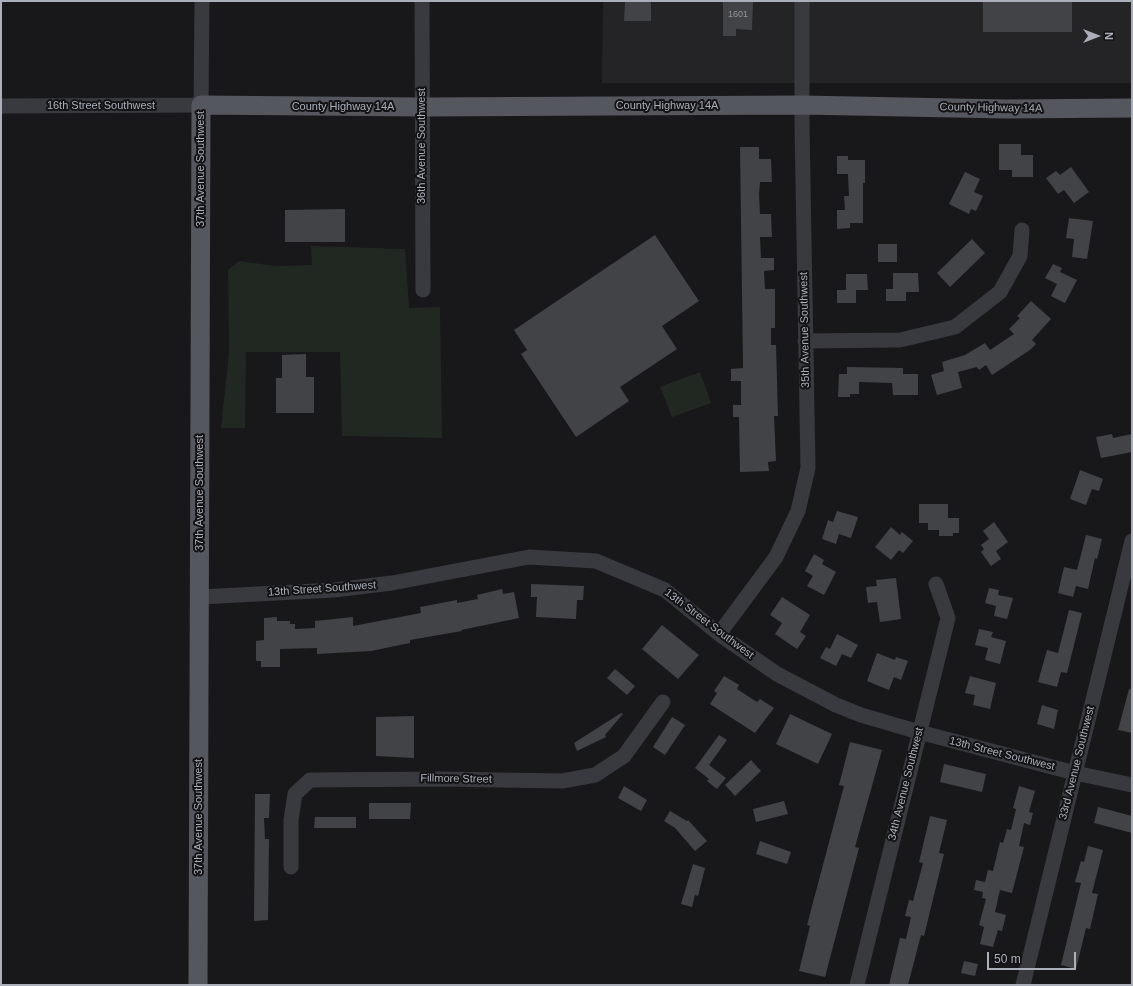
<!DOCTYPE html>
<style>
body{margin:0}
#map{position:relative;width:1133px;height:986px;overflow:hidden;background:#18181a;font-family:Helvetica,sans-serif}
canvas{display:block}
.frame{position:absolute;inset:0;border:2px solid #abafb9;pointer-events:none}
.north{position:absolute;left:1077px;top:16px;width:40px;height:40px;-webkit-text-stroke:3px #131315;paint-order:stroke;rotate:90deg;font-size:11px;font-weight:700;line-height:16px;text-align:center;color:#abafb9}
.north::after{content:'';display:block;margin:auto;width:14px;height:18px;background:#abafb9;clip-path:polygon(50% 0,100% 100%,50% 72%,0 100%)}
.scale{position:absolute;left:987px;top:952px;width:89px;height:18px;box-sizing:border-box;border:2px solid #abafb9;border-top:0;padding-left:5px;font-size:12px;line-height:14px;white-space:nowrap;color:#abafb9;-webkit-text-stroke:3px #131315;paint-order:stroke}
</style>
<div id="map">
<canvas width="1133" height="986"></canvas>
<div class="frame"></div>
<div class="north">N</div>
<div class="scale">50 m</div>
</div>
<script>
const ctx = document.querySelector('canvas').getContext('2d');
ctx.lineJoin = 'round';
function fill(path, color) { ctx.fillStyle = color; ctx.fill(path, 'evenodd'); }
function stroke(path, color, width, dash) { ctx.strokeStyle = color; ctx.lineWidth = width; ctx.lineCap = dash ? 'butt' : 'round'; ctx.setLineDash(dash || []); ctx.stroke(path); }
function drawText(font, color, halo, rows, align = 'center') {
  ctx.font = font + ' Helvetica,sans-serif'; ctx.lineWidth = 4; ctx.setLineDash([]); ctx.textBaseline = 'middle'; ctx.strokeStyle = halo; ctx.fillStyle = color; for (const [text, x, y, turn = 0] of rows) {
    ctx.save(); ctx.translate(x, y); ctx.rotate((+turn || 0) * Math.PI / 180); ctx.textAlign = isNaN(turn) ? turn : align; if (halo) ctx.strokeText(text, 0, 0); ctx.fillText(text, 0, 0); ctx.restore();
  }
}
fill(new Path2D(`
 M603 1H1132V83H602Z`), '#242427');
fill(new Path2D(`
 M311 246 405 249 409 308 440 307 442 438 342 436 340 352H246L245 428H221L229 353 228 270 239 261 275 266 312 265Z
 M700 372 711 403 672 417 660 387Z`), '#202821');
fill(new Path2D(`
 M625 1H651V21H624Z
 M723 1H753L752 30 736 29V36H723Z
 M983 2H1072V32H983Z
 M999 144H1021V155H1033V177H1012V170H999Z
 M740 147H759V159H771L772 182H760L759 194 760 214H771L772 237H760L761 258H774V270L764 271 765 289H775V328H771V345H776L778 416H774L776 461 768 462 769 471 740 472 739 417H733V405H741V381H731V369L743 368Z
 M837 156H848V160H865V183H863V223H850V228L837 229V210H845L844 196H849L848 174H837Z
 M1071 167 1089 192 1074 203 1064 190 1058 194 1046 178 1056 171 1060 175Z
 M965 172 980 179 974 192 983 196 976 211 971 209 969 214 949 204Z
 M345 209V242H285V210Z
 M1069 218 1093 221 1087 259 1072 257 1074 239 1066 238Z
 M655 235 699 301 662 326 677 349 620 387 629 401 576 437 521 354 527 350 514 330Z
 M972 239 985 253 950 287 937 273Z
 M878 244H897V262H878Z
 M1053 264 1062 268 1060 272 1077 280 1065 303 1051 296 1057 284 1045 278Z
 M893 273H918L919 292H906V301H886V289H893Z
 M846 274H867L868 290H856V303H837V290H846Z
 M1031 301 1051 319 1032 340 1036 344 1030 350 992 375 986 365 979 370 977 367 958 372 962 388 937 395 931 375 944 371 942 362 965 355 985 343 990 350 1014 334 1009 329 1020 318 1017 316Z
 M306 354V377H314V413H276V378H282V355Z
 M847 367 903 368V374H918V395H893L892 383 859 382V394H850V397H838L839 374H847Z
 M1112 434 1113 438 1132 434V452L1101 458 1096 437Z
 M1080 470 1103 479 1099 491 1092 489 1086 505 1070 499Z
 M919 504H948V518H959V533H953V536H939V530H928V523H919Z
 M837 511 858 517 851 538 839 534 836 544 822 539 828 520 833 522Z
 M994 522 1008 542 996 551 1001 559 991 566 981 552 984 549 981 545 989 539 983 531Z
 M891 527 900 535 902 532 913 541 903 553 899 550 891 560 875 547Z
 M1086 535 1102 539 1097 559 1095 558 1088 589 1076 586 1073 597 1058 593 1064 567 1077 570Z
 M814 554 824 560 822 564 836 572 824 595 807 586 813 576 805 571Z
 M896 578 901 619 880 622 877 602 868 603 866 587 877 586 876 580Z
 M531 584 584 586 583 600H577L576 619 536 617 537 597H531Z
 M989 588 999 590 998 595 1013 598 1007 619 994 616 996 606 985 603Z
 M502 589 503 594 514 592 519 618 461 630 462 631 410 640V643L371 651 317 654V648L280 649V667H261V661H256V641L264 640V618L277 617V621H290V624H295V629L315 628V621L353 617V626L421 613 420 607 457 600V603L478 599 477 595Z
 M782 597 810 615 800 632 806 636 797 649 775 634 782 623 770 615Z
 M1069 610 1082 613 1067 673 1061 672 1057 687 1038 682 1047 650 1058 653Z
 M662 625 699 655 678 679 642 649Z
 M979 629 993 632 991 637 1006 641 1000 664 985 660 988 648 975 645Z
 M837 634 858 645 851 658 842 654 836 666 820 658 826 647 830 649Z
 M877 653 895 660 896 657 908 661 901 680 894 677 889 690 867 681Z
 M615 669 635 686 627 695 607 678Z
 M724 676 739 685 737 689 757 702 760 699 774 708 755 733 710 704 717 693 714 691Z
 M970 676 996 683 990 709 973 705 975 695 965 693Z
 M1129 689H1132V733L1118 730Z
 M1042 705 1058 710 1054 729 1037 724Z
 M621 713 623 714 605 735 606 737 577 751 574 743Z
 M790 714 832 734 818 764 776 744Z
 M414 716V758L376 756V717Z
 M672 717 685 725 665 755 653 747Z
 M719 735 727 740 709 765 726 778 717 789 707 781 709 779 695 768Z
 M850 742 882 750 855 847 859 848 825 977 799 971 810 926 807 925 844 786 839 785Z
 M751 760 761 771 735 796 725 785Z
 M944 764 986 774 982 792 940 782Z
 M624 786 647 800 641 811 618 798Z
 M1019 786 1035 791 1029 812 1033 813 1030 825 1024 823 1019 846 1024 847 1012 893 1000 890 995 912 1006 915 1002 931 998 930 993 947 980 944 984 927 979 925 986 899 982 898 983 892 974 890 976 880 985 882 988 870 993 871 1000 842 1003 843 1007 829 1011 830 1016 809 1013 808Z
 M255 794H270L269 818H264L265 839H269L268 920 254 921Z
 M784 801 788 814 756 822 753 809Z
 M369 803H411L410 819H369Z
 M1098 807 1132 816V833L1094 823Z
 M670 811 687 821 688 820 707 841 695 851 675 828 664 821Z
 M930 816 947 820 939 853 944 854 924 936 921 935 908 985H889L900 938 906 939 911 917 905 916 909 900 913 901 923 863 919 862Z
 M315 817H356V828H314Z
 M760 841 791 852 787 864 756 854Z
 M1088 846 1103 850 1092 893 1098 894 1090 929 1086 928 1076 969 1061 965 1081 883 1075 882 1081 861 1084 862Z
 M693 864 705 868 698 896 695 895 692 907 681 904Z
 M964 961 978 964 975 976 961 973Z`), '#424347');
stroke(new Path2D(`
 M422 1 423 290
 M1 106 201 105 202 1
 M805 341 900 340 955 327 1000 292 1020 256 1022 230
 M200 597 334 590 392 583 529 557 596 561 665 590 719 634 777 674 836 705 861 715 919 732 1075 773 1132 785
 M719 634 776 557 798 511 808 468 802 124V1
 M291 867V820L295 794 310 780 439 779 562 781 595 775 624 756 663 702
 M857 985 948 618 936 584
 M1023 985 1132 541`), '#393a3f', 15);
stroke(new Path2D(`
 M198 985 201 105 422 107 802 105 1006 109 1132 108`), '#55575e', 19);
drawText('9px', '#91949c', null, [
 ["1601",738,15]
]);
drawText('11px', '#abafb9', '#131315', [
 ["16th Street Southwest",101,106],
 ["County Highway 14A",667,106],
 ["County Highway 14A",343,107],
 ["County Highway 14A",991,108,1],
 ["36th Avenue Southwest",422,146,-90],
 ["37th Avenue Southwest",201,169,-90],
 ["35th Avenue Southwest",805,330,-91],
 ["37th Avenue Southwest",200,493,-90],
 ["13th Street Southwest",322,589,-4],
 ["13th Street Southwest",709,624,37],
 ["13th Street Southwest",1002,754,14],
 ["33rd Avenue Southwest",1077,763,-76],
 ["Fillmore Street",456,779,1],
 ["34th Avenue Southwest",906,784,-76],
 ["37th Avenue Southwest",199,817,-90]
]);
</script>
